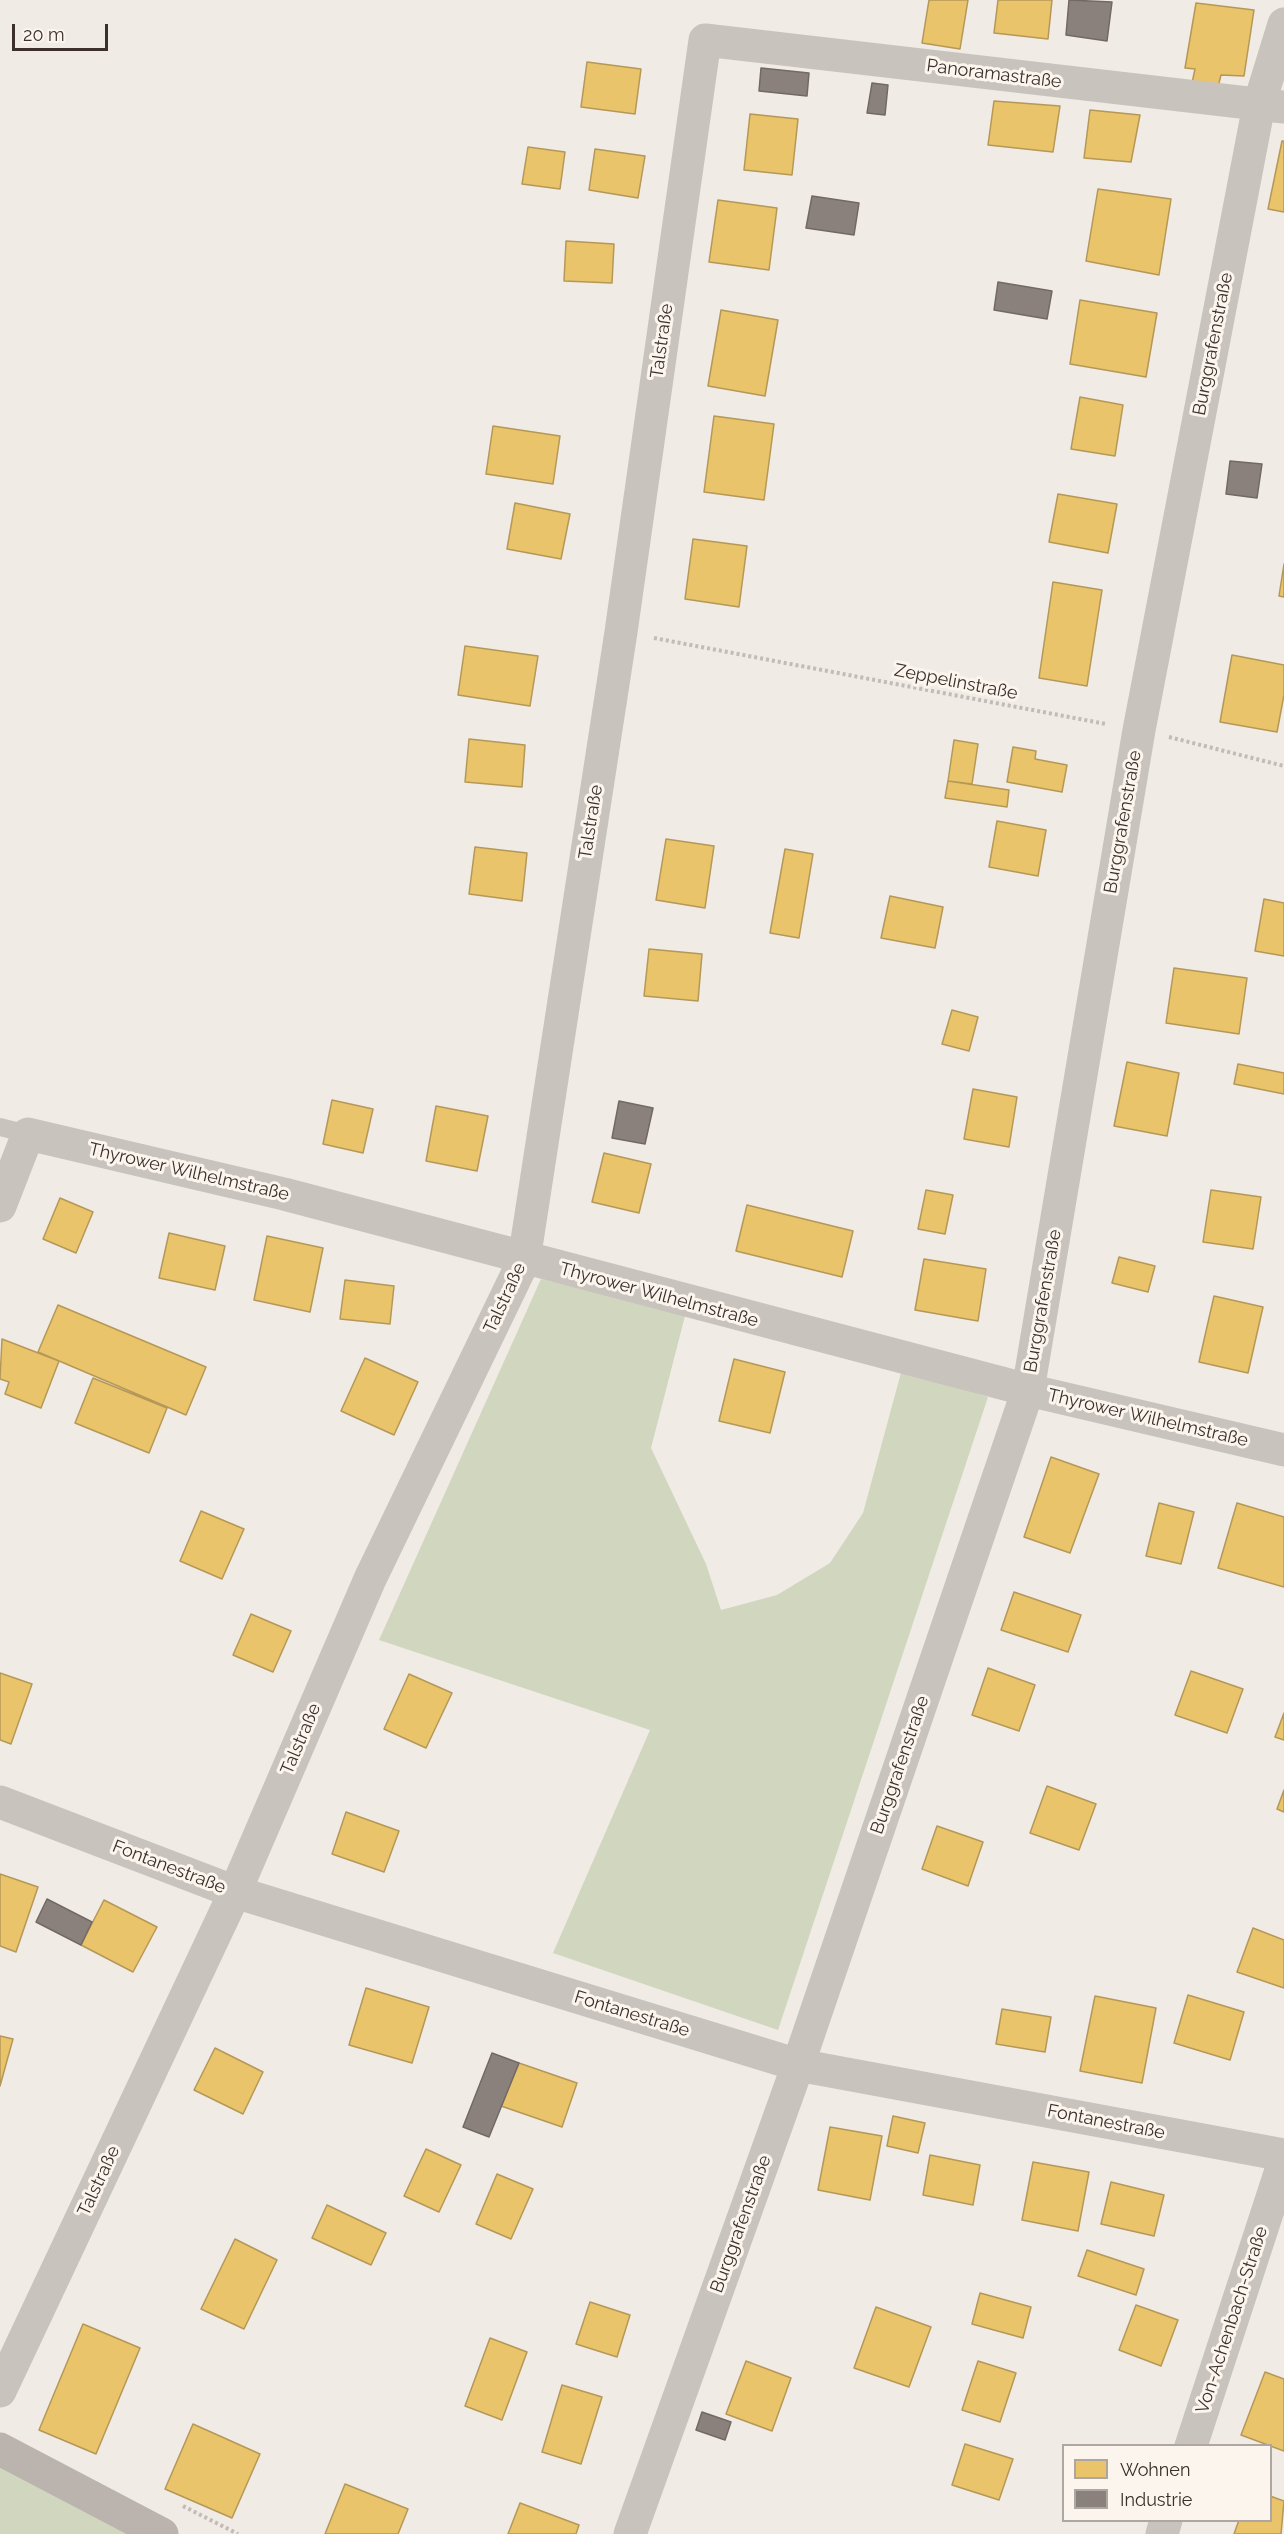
<!DOCTYPE html>
<meta charset="utf-8">
<style>
body{margin:0}
#map{position:relative;width:1284px;height:2534px;overflow:hidden;background:#f0ebe5;font-family:Raleway,sans-serif}
canvas{display:block}
.legend{position:absolute;left:1062px;top:2444px;width:210px;height:78px;box-sizing:border-box;background:#fbf5ee;border:2px solid #aea6a0;margin:0;padding:8px 10px;list-style:none;font-size:18px;color:#3b302b}
.legend li{display:flex;align-items:center;gap:12px;height:30px}
.legend b{width:30px;border:2px solid #aea6a0}
.scale{position:absolute;left:12px;top:24px;width:96px;height:27px;box-sizing:border-box;border:3px solid #3b302b;border-top:0;padding-left:8px;font-size:18px;line-height:21px;white-space:nowrap;color:#3b302b;-webkit-text-stroke:4px #fbf5ee;paint-order:stroke}
</style>
<div id="map">
<canvas width="1284" height="2534"></canvas>
<ul class="legend">
<li><b style="height:16px;background:#e9c46a"></b>Wohnen</li>
<li><b style="height:16px;background:#8a817c"></b>Industrie</li>
</ul>
<div class="scale">20 m</div>
</div>
<script>
const ctx = document.querySelector('canvas').getContext('2d');
ctx.lineJoin = 'round';
function fill(path, color) { ctx.fillStyle = color; ctx.fill(path, 'evenodd'); }
function stroke(path, color, width, dash) { ctx.strokeStyle = color; ctx.lineWidth = width; ctx.lineCap = dash ? 'butt' : 'round'; ctx.setLineDash(dash || []); ctx.stroke(path); }
function drawText(font, color, halo, rows, align = 'center') {
  ctx.font = font + ' Raleway,sans-serif'; ctx.lineWidth = 6; ctx.setLineDash([]); ctx.textBaseline = 'middle'; ctx.strokeStyle = halo; ctx.fillStyle = color; for (const [text, x, y, turn = 0] of rows) {
    ctx.save(); ctx.translate(x, y); ctx.rotate((+turn || 0) * Math.PI / 180); ctx.textAlign = isNaN(turn) ? turn : align; if (halo) ctx.strokeText(text, 0, 0); ctx.fillText(text, 0, 0); ctx.restore();
  }
}
fill(new Path2D(`
 M541 1279 686 1312 651 1448 706 1564 721 1610 777 1595 830 1563 863 1513 902 1369 988 1397 778 2030 553 1953 650 1730 379 1640Z
 M0 2466 128 2534H0Z`), '#d1d6bf');
const homes = new Path2D(`
 M929 0H968L960 49 922 43Z
 M998 0H1052L1048 39 994 33Z
 M1196 3 1254 10 1244 76 1221 75 1218 87 1192 83 1195 69 1185 68Z
 M587 62 641 69 635 114 581 107Z
 M994 101 1060 106 1053 152 988 145Z
 M1090 110 1140 115 1131 162 1084 158Z
 M750 114 798 119 792 175 744 170Z
 M1282 141H1284V212L1268 209Z
 M528 147 565 152 560 189 522 184Z
 M595 149 645 156 638 198 589 190Z
 M1098 189 1171 199 1159 275 1086 261Z
 M718 200 777 208 769 270 709 262Z
 M566 241 614 244 612 283 564 281Z
 M1080 300 1157 313 1146 377 1070 364Z
 M721 310 778 320 765 396 708 386Z
 M1080 397 1123 405 1115 456 1071 449Z
 M714 416 774 424 764 500 704 492Z
 M493 426 560 436 553 484 486 474Z
 M1058 494 1117 504 1108 553 1049 542Z
 M515 503 570 514 561 559 507 549Z
 M693 539 747 546 739 607 685 599Z
 M1284 564V597L1279 596Z
 M1053 582 1102 590 1087 686 1039 678Z
 M465 646 538 656 530 706 458 695Z
 M1232 655 1284 665V695L1277 732 1220 722Z
 M469 739 525 745 522 787 465 782Z
 M954 740 978 744 972 784 948 781Z
 M1013 747 1036 751 1035 759 1067 765 1062 792 1007 782Z
 M948 781 1009 790 1007 807 945 798Z
 M997 821 1046 830 1038 876 989 867Z
 M666 839 714 846 705 908 656 900Z
 M475 847 527 853 522 901 469 894Z
 M785 849 813 854 799 938 770 933Z
 M890 896 943 907 935 948 881 938Z
 M1264 899 1284 903V956L1255 951Z
 M649 949 702 954 698 1001 644 996Z
 M1174 968 1247 978 1239 1034 1166 1023Z
 M952 1010 978 1017 969 1051 942 1044Z
 M1127 1062 1179 1073 1167 1136 1114 1126Z
 M1238 1064 1284 1073V1094L1234 1084Z
 M973 1089 1017 1097 1009 1147 964 1139Z
 M332 1100 373 1109 363 1153 323 1144Z
 M436 1106 488 1116 477 1171 426 1161Z
 M604 1153 651 1164 639 1213 592 1202Z
 M926 1190 953 1195 945 1234 918 1229Z
 M1211 1190 1261 1197 1253 1249 1203 1242Z
 M60 1198 93 1212 76 1253 43 1239Z
 M747 1205 853 1231 842 1277 736 1251Z
 M169 1233 225 1246 215 1290 159 1278Z
 M267 1236 323 1248 310 1312 254 1300Z
 M1119 1257 1155 1266 1148 1292 1112 1283Z
 M924 1259 986 1269 978 1321 915 1310Z
 M345 1280 394 1286 390 1324 340 1319Z
 M1214 1296 1263 1307 1248 1373 1199 1362Z
 M58 1305 206 1367 186 1415 38 1352Z
 M2 1339 59 1361 41 1408 5 1394 9 1382 0 1379Z
 M365 1358 418 1382 394 1435 341 1411Z
 M734 1359 785 1372 770 1433 719 1421Z
 M93 1378 167 1408 149 1453 75 1423Z
 M1051 1457 1099 1474 1070 1553 1024 1537Z
 M1159 1503 1194 1512 1181 1564 1146 1556Z
 M1237 1503 1284 1517V1587L1218 1568Z
 M201 1511 244 1529 222 1579 180 1561Z
 M1014 1592 1081 1615 1068 1652 1001 1630Z
 M251 1614 291 1631 273 1672 233 1655Z
 M988 1668 1035 1685 1019 1731 972 1715Z
 M1191 1671 1243 1689 1227 1733 1175 1715Z
 M0 1673 32 1684 11 1744 0 1740Z
 M409 1674 452 1693 426 1748 384 1729Z
 M1284 1713V1740L1275 1737Z
 M1047 1786 1096 1804 1079 1850 1030 1833Z
 M1284 1790V1812L1277 1809Z
 M346 1812 399 1831 384 1872 332 1854Z
 M937 1826 983 1842 968 1886 922 1869Z
 M0 1874 38 1887 16 1952 0 1946Z
 M104 1900 157 1927 133 1972 81 1945Z
 M1253 1928 1284 1940V1988L1237 1972Z
 M366 1988 429 2007 412 2063 349 2045Z
 M1188 1995 1244 2012 1230 2060 1174 2043Z
 M1095 1996 1156 2008 1142 2083 1080 2071Z
 M1002 2009 1051 2017 1045 2052 996 2044Z
 M0 2036 13 2039 0 2086Z
 M215 2048 263 2072 243 2114 194 2090Z
 M519 2063 577 2083 562 2127 501 2106Z
 M893 2116 925 2123 918 2153 887 2146Z
 M830 2127 882 2136 870 2200 818 2190Z
 M426 2149 461 2165 439 2212 404 2196Z
 M930 2155 980 2165 973 2205 923 2195Z
 M1033 2162 1089 2172 1078 2231 1022 2220Z
 M497 2174 533 2189 511 2239 476 2224Z
 M1111 2182 1164 2195 1154 2236 1101 2224Z
 M327 2205 386 2233 371 2265 312 2238Z
 M235 2239 277 2260 244 2329 201 2309Z
 M1087 2250 1144 2269 1136 2295 1078 2276Z
 M980 2293 1031 2307 1023 2338 972 2324Z
 M590 2302 630 2315 617 2357 576 2344Z
 M1136 2305 1178 2320 1161 2366 1119 2350Z
 M876 2307 931 2327 909 2387 854 2368Z
 M83 2324 140 2348 96 2454 39 2430Z
 M490 2338 527 2352 502 2420 465 2406Z
 M746 2361 791 2378 772 2431 726 2414Z
 M978 2361 1016 2373 1000 2422 962 2410Z
 M1265 2372 1284 2379V2451L1241 2435Z
 M562 2385 602 2397 581 2464 542 2452Z
 M193 2424 260 2454 232 2518 165 2489Z
 M965 2444 1013 2459 999 2500 952 2485Z
 M345 2484 408 2509 398 2534H325Z
 M1270 2496 1284 2501 1281 2534H1234L1239 2520H1270Z
 M520 2503 579 2525 576 2534H508Z`);
fill(homes, '#e9c46a');
stroke(homes, '#b59857', 1.5);
const industry = new Path2D(`
 M1069 0 1112 2 1107 41 1066 35Z
 M761 68 809 73 807 96 759 91Z
 M872 83 888 85 885 115 867 113Z
 M812 196 859 203 854 235 806 228Z
 M998 282 1052 291 1047 319 994 310Z
 M1230 461 1262 464 1257 498 1226 494Z
 M619 1101 653 1108 645 1144 612 1138Z
 M47 1899 92 1922 81 1945 36 1922Z
 M492 2053 519 2063 489 2137 463 2127Z
 M702 2412 731 2422 725 2440 696 2430Z`);
fill(industry, '#8a817c');
stroke(industry, '#726964', 1.5);
stroke(new Path2D(`
 M654 638 1106 724
 M1169 737 1284 766
 M183 2506 238 2534`), '#c2bbb6', 4, [3, 3]);
stroke(new Path2D(`
 M0 1127 28 1134`), '#c9c3be', 18);
stroke(new Path2D(`
 M0 1206 28 1134 284 1194 1028 1390 1284 1450
 M0 1802 235 1892 798 2065 1284 2155
 M0 2391 235 1892 370 1579 524 1260 621 632 705 40 1284 107
 M1191 2446 1284 2161
 M630 2534 798 2065 1028 1390 1139 730 1259 105 1284 24
 M1162 2534 1166 2520`), '#c9c3be', 33);
stroke(new Path2D(`
 M0 2449 162 2534`), '#bab3ae', 33);
drawText('18px', '#3b302b', '#fbf5ee', [
 ["Panoramastraße",994,74,7],
 ["Talstraße",662,341,-82],
 ["Burggrafenstraße",1213,344,-79],
 ["Zeppelinstraße",956,682,11],
 ["Talstraße",591,822,-81],
 ["Burggrafenstraße",1123,822,-80],
 ["Thyrower Wilhelmstraße",189,1172,13],
 ["Thyrower Wilhelmstraße",659,1295,15],
 ["Talstraße",505,1298,-65],
 ["Burggrafenstraße",1043,1301,-80],
 ["Thyrower Wilhelmstraße",1148,1418,13],
 ["Talstraße",301,1739,-67],
 ["Burggrafenstraße",900,1765,-71],
 ["Fontanestraße",169,1867,21],
 ["Fontanestraße",632,2014,17],
 ["Fontanestraße",1106,2122,11],
 ["Talstraße",99,2181,-65],
 ["Burggrafenstraße",741,2224,-70],
 ["Von-Achenbach-Straße",1232,2320,-72]
]);
</script>
